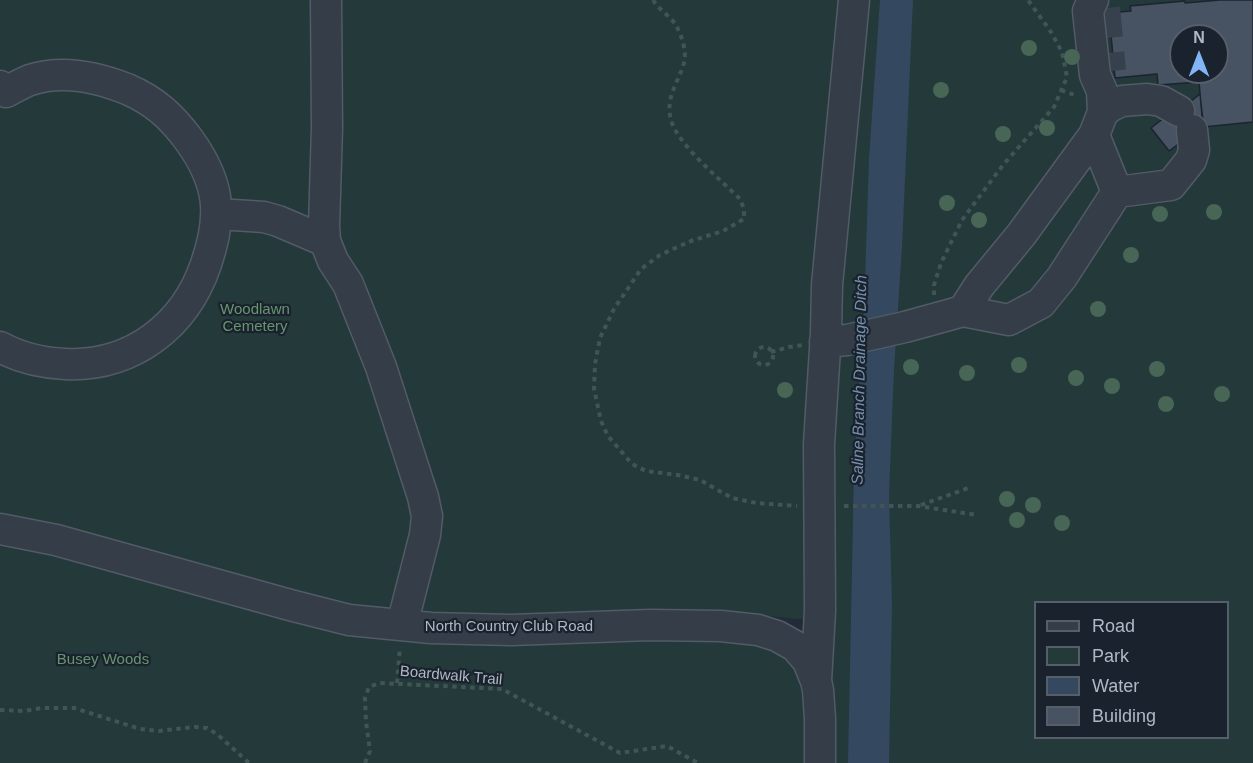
<!DOCTYPE html>
<style>
body{margin:0}
#map{position:relative;width:1253px;height:763px;overflow:hidden;background:#212c38;font-family:Arial,sans-serif}
canvas{display:block}
.legend{position:absolute;left:1034px;top:601px;width:195px;height:138px;box-sizing:border-box;background:#1a222d;border:2px solid #565e6a;margin:0;padding:8px 10px;list-style:none;font-size:18px;color:#afb8c5}
.legend li{display:flex;align-items:center;gap:12px;height:30px}
.legend b{width:30px;border:2px solid #565e6a}
.north{position:absolute;left:1169px;top:24px;width:60px;height:60px;box-sizing:border-box;background:#1a222d;border:2px solid #565e6a;border-radius:50%;rotate:0deg;font-size:16px;font-weight:700;line-height:24px;text-align:center;color:#afb8c5}
.north::after{content:'';display:block;margin:auto;width:21px;height:27px;background:#82b5f6;clip-path:polygon(50% 0,100% 100%,50% 72%,0 100%)}
</style>
<div id="map">
<canvas width="1253" height="763"></canvas>
<ul class="legend">
<li><b style="height:8px;background:#343d48"></b>Road</li>
<li><b style="height:16px;background:#24393a"></b>Park</li>
<li><b style="height:16px;background:#34485f"></b>Water</li>
<li><b style="height:16px;background:#475362"></b>Building</li>
</ul>
<div class="north">N</div>
</div>
<script>
const ctx = document.querySelector('canvas').getContext('2d');
ctx.lineJoin = 'round';
function fill(path, color) { ctx.fillStyle = color; ctx.fill(path, 'evenodd'); }
function stroke(path, color, width, dash) { ctx.strokeStyle = color; ctx.lineWidth = width; ctx.lineCap = dash ? 'butt' : 'round'; ctx.setLineDash(dash || []); ctx.stroke(path); }
function drawText(font, color, halo, rows, align = 'center') {
  ctx.font = font + ' Arial,sans-serif'; ctx.lineWidth = 4.5; ctx.setLineDash([]); ctx.textBaseline = 'middle'; ctx.strokeStyle = halo; ctx.fillStyle = color; for (const [text, x, y, turn = 0] of rows) {
    ctx.save(); ctx.translate(x, y); ctx.rotate((+turn || 0) * Math.PI / 180); ctx.textAlign = isNaN(turn) ? turn : align; if (halo) ctx.strokeText(text, 0, 0); ctx.fillText(text, 0, 0); ctx.restore();
  }
}
fill(new Path2D(`
 M0 0H1253V763H830L833 620 798 619 735 613 472 616 409 613 345 606 0 517ZM1181 36H1217V72H1181ZM1036 602H1228V738H1036Z
 M0 529 290 605 795 646 820 763H0Z`), '#24393a');
fill(new Path2D(`
 M880 0H913L902 247 894 369 889 495 892 604 889 763H848L854 470 864 311 869 158Z`), '#34485f');
const building = new Path2D(`
 M1220 0H1253V122L1203 127 1199 82 1158 85 1157 74 1115 78 1109 13 1131 11 1130 6 1185 1V3ZM1181 36H1217V72H1181Z
 M1200 94 1203 121 1185 139 1169 151 1151 128 1168 115 1170 118Z`);
fill(building, '#475362');
stroke(building, '#1c242f', 1.5);
stroke(new Path2D(`
 M1105 8 1111 71`), '#36414d', 30, [30, 15]);
const minor = new Path2D(`
 M1093 0 1088 11 1095 75 1102 91 1103 112
 M0 86 6 92C14 88 22 83 30 80 63 69 97 77 127 89 155 101 172 117 189 140 220 183 223 215 206 264 185 326 132 367 65 364 43 363 20 358 0 347
 M1094 135 1117 192
 M218 214 264 217 278 221 325 241 333 261 348 284 381 367 423 497 427 516 425 535 402 625
 M325 241 324 226 327 128 326 0
 M963 311 979 286 1021 235 1094 135 1103 112 1111 106 1122 101 1147 99 1161 101 1179 111
 M825 342 847 340 905 327 963 311 1009 320 1041 303 1062 277 1117 192 1171 185 1191 160 1194 150 1192 130
 M0 529 56 540 290 605 349 620 431 628 511 630 650 625 721 626 758 630 777 636 795 646 808 661 816 681 818 690 820 719V763
 M816 681 820 611 819 444 826 333 827 285 854 0`);
stroke(minor, '#525b66', 33);
stroke(new Path2D(`
 M653 0C659 10 672 17 677 27 682 37 687 52 684 63 678 83 665 98 671 120 678 145 720 179 740 199L744 209V219L723 231 691 241 660 255 641 269 614 309 600 338 595 364 594 389 601 421 608 436 632 464 646 471 678 475 700 480 732 498 756 503 797 506
 M1061 90 1077 96
 M934 295V285L941 263 962 220 1003 165 1054 107 1067 77 1062 52 1051 32 1028 0
 M755 356a9 9 0 1 1 18 0a9 9 0 1 1-18 0Z
 M771 352 789 347 803 345
 M921 505 971 487
 M844 506H918L977 515
 M397 683 400 647
 M0 710 24 711 42 708H74L140 729 159 731 195 727 207 728 217 734 249 763
 M365 763 370 751 366 722 365 698 369 687 380 683 502 689 620 753 667 746 698 763`), '#405556', 4, [4.5, 4.5]);
stroke(minor, '#343d48', 30);
ctx.fillStyle = '#476656';
for (const [x, y] of [
 [1029,48],
 [1072,57],
 [941,90],
 [1047,128],
 [1003,134],
 [947,203],
 [1214,212],
 [1160,214],
 [979,220],
 [1131,255],
 [1098,309],
 [1019,365],
 [911,367],
 [1157,369],
 [967,373],
 [1076,378],
 [1112,386],
 [785,390],
 [1222,394],
 [1166,404],
 [1007,499],
 [1033,505],
 [1017,520],
 [1062,523]
]) { ctx.beginPath(); ctx.arc(x, y, 8, 0, 2 * Math.PI); ctx.fill(); }
drawText('15px', '#66956f', '#1a222d', [
 ["Woodlawn",255,310],
 ["Cemetery",255,327],
 ["Busey Woods",103,660]
]);
drawText('15px', '#afb8c5', '#1a222d', [
 ["North Country Club Road",509,627],
 ["Boardwalk Trail",451,676,5]
]);
drawText('italic 16px', '#7690ad', '#1a222d', [
 ["Saline Branch Drainage Ditch",860,380,-89]
]);
</script>
